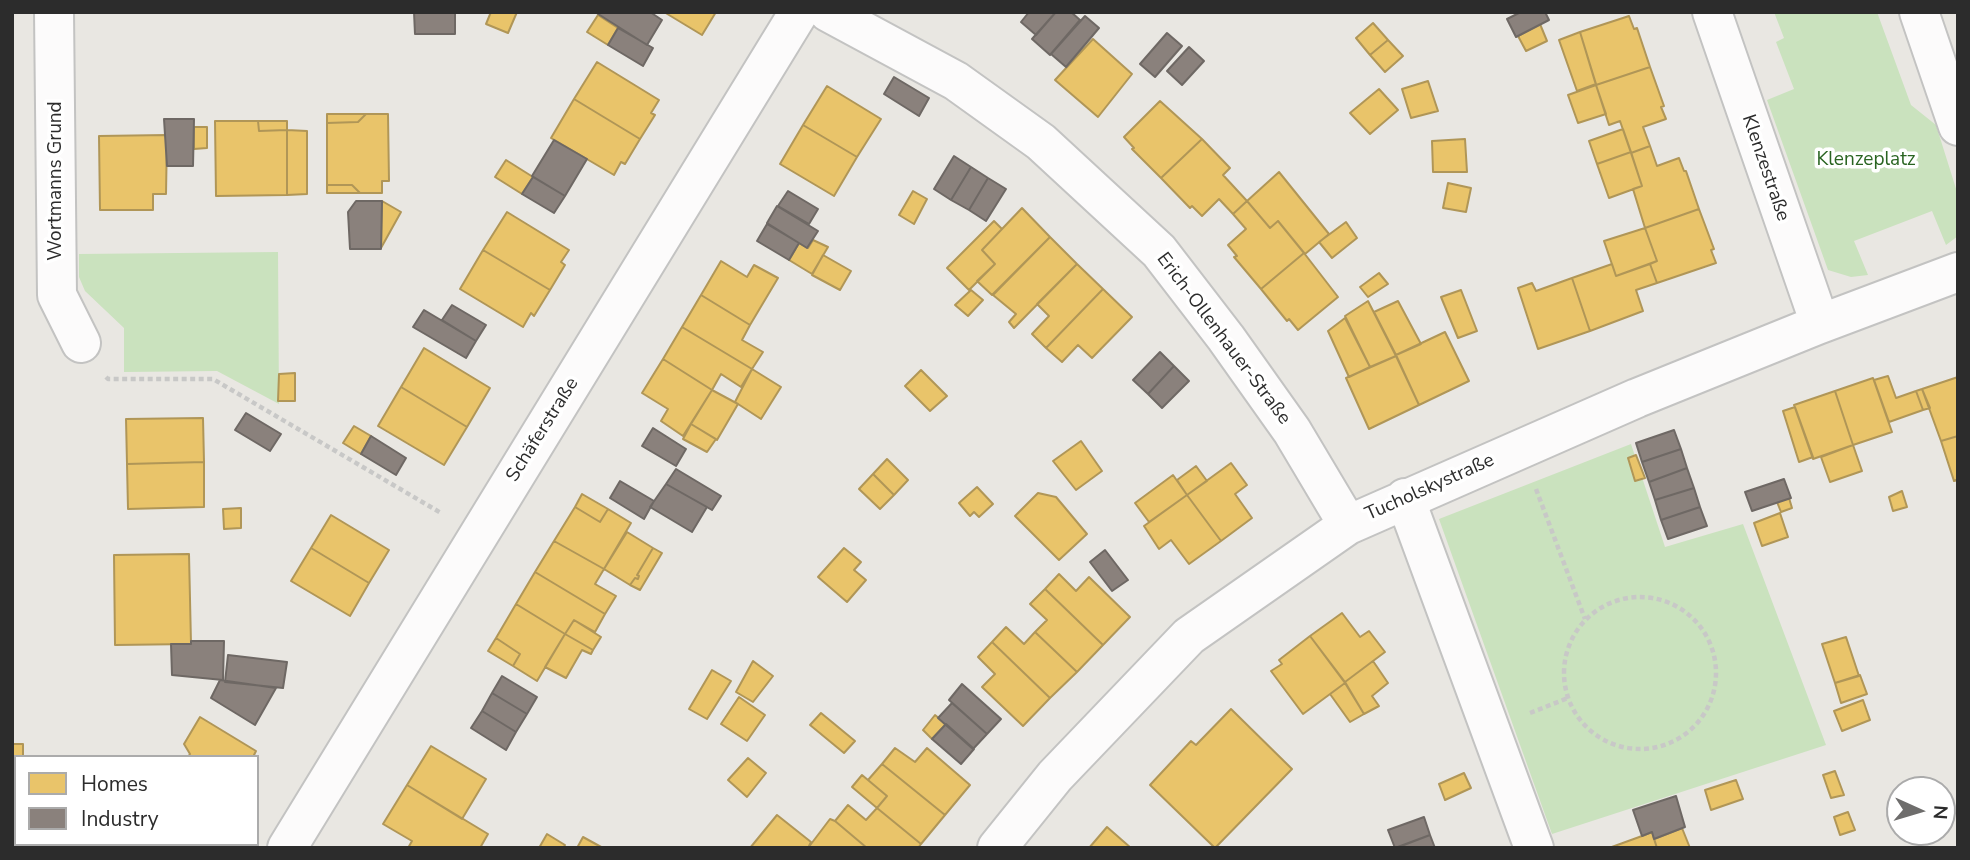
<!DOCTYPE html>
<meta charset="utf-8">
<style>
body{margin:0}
#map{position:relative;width:1970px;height:860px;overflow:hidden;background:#e9e7e2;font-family:"Nunito Sans",sans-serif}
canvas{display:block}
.frame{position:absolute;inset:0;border:14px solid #2c2c2c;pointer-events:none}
.legend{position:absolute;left:14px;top:755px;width:245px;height:91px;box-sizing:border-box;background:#fff;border:2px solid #ababab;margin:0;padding:9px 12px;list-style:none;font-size:21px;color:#2c2c2c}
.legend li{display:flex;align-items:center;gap:14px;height:35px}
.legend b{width:35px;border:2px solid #ababab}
.north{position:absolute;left:1886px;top:776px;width:70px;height:70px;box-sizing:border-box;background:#fff;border:2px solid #ababab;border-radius:50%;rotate:94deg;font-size:19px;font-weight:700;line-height:28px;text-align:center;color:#2c2c2c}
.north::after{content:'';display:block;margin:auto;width:24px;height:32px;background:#6e6d6c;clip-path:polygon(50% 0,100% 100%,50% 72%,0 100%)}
</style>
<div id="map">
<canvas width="1970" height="860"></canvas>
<div class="frame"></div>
<ul class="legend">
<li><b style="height:19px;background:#e9c46a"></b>Homes</li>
<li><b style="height:19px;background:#8a817c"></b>Industry</li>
</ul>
<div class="north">N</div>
</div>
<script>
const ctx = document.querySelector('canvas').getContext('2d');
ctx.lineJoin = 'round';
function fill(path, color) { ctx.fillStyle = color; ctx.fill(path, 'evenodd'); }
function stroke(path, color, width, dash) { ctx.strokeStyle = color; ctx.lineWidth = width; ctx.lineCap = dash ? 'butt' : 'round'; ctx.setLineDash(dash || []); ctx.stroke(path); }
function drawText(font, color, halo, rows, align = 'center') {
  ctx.font = font + ' "Nunito Sans",sans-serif'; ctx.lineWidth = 7; ctx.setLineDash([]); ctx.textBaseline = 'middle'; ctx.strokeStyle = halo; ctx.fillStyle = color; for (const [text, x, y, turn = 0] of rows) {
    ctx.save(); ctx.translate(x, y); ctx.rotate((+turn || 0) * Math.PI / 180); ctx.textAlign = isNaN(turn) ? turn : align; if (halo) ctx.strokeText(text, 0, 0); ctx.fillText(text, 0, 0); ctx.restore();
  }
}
fill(new Path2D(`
 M1774 12H1877L1911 105 1936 125 1958 195V236L1946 245 1932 211 1854 241 1868 275 1851 277 1828 270 1767 100 1794 89 1776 42 1784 38Z
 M278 252 279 404 217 371 124 372V328L85 291 79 277V254Z
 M1631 444 1665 547 1743 524 1826 745 1552 834 1439 519Z`), '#cae2be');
const homes = new Path2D(`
 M491 12H517L508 33 486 24Z
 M664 12H716L702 35Z
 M598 15 618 28 608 45 587 32Z
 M1629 16 1634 29 1637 28 1650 67 1596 85 1580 32Z
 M1373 23 1388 40 1370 55 1356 38Z
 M1540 24 1547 41 1526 51 1518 36Z
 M1580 32 1596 84 1577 91 1559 40Z
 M1093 39 1132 74 1098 117 1055 80Z
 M1388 40 1403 56 1385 72 1370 55Z
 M597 62 659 100 651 113 655 115 640 139 574 99Z
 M1650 67 1664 106 1661 107 1666 119 1643 127 1650 146 1631 153 1620 121 1609 125 1596 85Z
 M1428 81 1438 111 1411 118 1402 89Z
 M1596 85 1606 114 1578 123 1568 95Z
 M827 86 881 119 857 157 803 125Z
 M1379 89 1398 110 1370 134 1350 113Z
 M574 99 640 139 625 164 621 162 614 175 551 138Z
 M1160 101 1202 139 1161 178 1132 149 1134 148 1124 137Z
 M327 114H366L358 122 327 123Z
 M366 114H388L389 181H382V193H360L352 185H327V123L358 122Z
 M215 121H258L259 131 287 130V195L216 196Z
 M258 121H287V130L259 131Z
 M803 125 857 157 834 196 780 164Z
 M194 127H207V148L194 149Z
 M1623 129 1631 152 1597 164 1589 141Z
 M287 130 307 131V194L287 195Z
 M167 135 166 194H153V210H100L99 136Z
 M1202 139 1230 168 1223 175 1247 201 1233 214 1219 199 1202 216 1192 206 1190 208 1161 178Z
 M1465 139 1467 172H1433L1432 141Z
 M1650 146 1657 166 1679 158 1684 171H1686L1699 209 1645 228 1633 189 1642 186 1631 153Z
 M1631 152 1642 186 1609 198 1597 164Z
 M506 160 533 177 522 194 495 177Z
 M1279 172 1329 234 1305 254 1278 221 1270 228 1247 201Z
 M1448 183 1471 188 1466 212 1443 208Z
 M327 185H352L360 193H327Z
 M913 191 927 199 914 224 899 215Z
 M382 201 401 212 381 248Z
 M1247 201 1270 228 1278 221 1304 253 1261 289 1234 257 1237 256 1228 245 1246 229 1233 214Z
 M1022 208 1050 237 992 295 977 281 995 264 982 250Z
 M1699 209 1714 249 1711 250 1716 263 1657 283 1650 264 1657 261 1645 228Z
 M507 212 569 250 561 262 565 265 550 290 483 250Z
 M994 221 1002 229 982 250 995 264 969 290 947 268Z
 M1346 222 1357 238 1332 258 1319 242Z
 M1645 228 1657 261 1616 276 1604 241Z
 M1050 237 1077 264 1014 328 1009 322 1016 314 993 295Z
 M813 240 828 247 812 274 789 260 799 243 808 248Z
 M483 250 550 290 534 316 531 313 523 327 460 289Z
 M1304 253 1338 297 1298 330 1289 319 1287 321 1261 289Z
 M823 255 851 271 840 290 812 275Z
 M721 261 747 277 754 265 778 278 750 325 701 295Z
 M1077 264 1103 289 1046 348 1032 334 1049 316 1037 304Z
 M1612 264 1616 276 1650 264 1657 283 1636 290 1643 311 1590 331 1572 278Z
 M1379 273 1388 284 1368 297 1360 287Z
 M1572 278 1590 331 1538 349 1518 288 1532 283 1536 291Z
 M1103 289 1132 317 1092 358 1078 345 1062 362 1046 348Z
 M971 290 983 300 968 316 955 305Z
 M1461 290 1477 331 1458 338 1441 297Z
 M701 295 750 325 742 340 763 352 752 369 682 327Z
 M1368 301 1396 356 1370 367 1345 316Z
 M1398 301 1421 344 1396 355 1374 312Z
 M1345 318 1370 367 1349 377 1328 331Z
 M682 327 752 369 741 387 721 374 712 390 663 359Z
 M1445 332 1469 381 1419 405 1396 355Z
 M424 348 490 388 467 427 401 387Z
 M1396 356 1419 405 1369 429 1346 378Z
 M663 359 712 390 683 436 661 421 668 409 642 393Z
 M752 369 781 387 761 419 735 402Z
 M921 370 947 396 930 411 905 386Z
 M295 373V401H278L279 374Z
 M1888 376 1896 398 1916 391 1923 410 1889 422 1874 380Z
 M1958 377V436L1941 441 1922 389Z
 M1873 378 1892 432 1853 445 1835 391Z
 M401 387 467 427 444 465 378 426Z
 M1922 389 1930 408 1923 410 1916 391Z
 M712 390 738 404 717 440 691 424Z
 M1835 391 1853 445 1813 459 1794 405Z
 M1795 407 1813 457 1799 462 1783 411Z
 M203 418 204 462 127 464 126 419Z
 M691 424 716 439 707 452 683 439Z
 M354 426 371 436 361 454 343 443Z
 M1958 436V484L1956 480 1954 481 1941 441Z
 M1081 441 1102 471 1076 490 1053 461Z
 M1853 445 1862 471 1830 482 1821 457Z
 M1636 455 1645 478 1635 481 1628 458Z
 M887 459 908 480 894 495 873 474Z
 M204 462V507L128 509 127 464Z
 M1231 463 1247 485 1235 494 1252 518 1221 541 1187 495Z
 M1196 466 1207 481 1187 495 1177 480Z
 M873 474 894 495 880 509 859 489Z
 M1173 475 1187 495 1149 522 1135 503Z
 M977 487 993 504 979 517 974 512 970 516 959 503Z
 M1902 491 1907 507 1893 511 1889 497Z
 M1038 493 1056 497 1087 534 1059 560 1015 516Z
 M582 494 608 509 600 522 575 507Z
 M1187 495 1221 541 1189 564 1171 540 1159 549 1144 526Z
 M1789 498 1792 508 1781 512 1777 502Z
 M575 507 600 522 608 509 631 523 604 569 554 541Z
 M241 508V528L224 529 223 509Z
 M1780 513 1788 537 1762 546 1754 523Z
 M331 515 389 550 369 583 311 548Z
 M627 532 653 548 637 575 639 576 638 579 635 578 630 585 604 569Z
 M554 541 604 569 595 584 616 596 605 614 535 572Z
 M311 548 369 583 350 616 291 581Z
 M653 548 662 553 640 590 630 585 635 578 638 579 639 576 637 575Z
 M844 548 861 562 854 570 866 580 847 602 818 577Z
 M189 554 191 644 115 645 114 555Z
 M535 572 605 614 595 632 574 620 565 634 516 604Z
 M1059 574 1076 591 1089 577 1130 617 1103 645 1045 589Z
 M1045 589 1103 645 1077 672 1035 632 1047 620 1030 604Z
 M516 604 565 634 537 681 513 666 520 654 496 638Z
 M1342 613 1360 637 1369 631 1385 652 1345 682 1310 636Z
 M574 620 601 637 593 650 565 634Z
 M1006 627 1024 644 1035 632 1077 672 1050 698 992 642Z
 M565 634 593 650 591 654 582 650 566 678 545 667Z
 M1310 636 1345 683 1303 714 1271 671 1282 664 1279 660Z
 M1846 637 1859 676 1835 683 1822 644Z
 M496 638 520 654 513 666 488 651Z
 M992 642 1050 698 1023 726 982 687 995 674 978 657Z
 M753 661 773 676 753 702 736 692Z
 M1373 661 1388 683 1372 696 1379 706 1364 714 1345 682Z
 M712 670 731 681 707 719 689 709Z
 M1860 675 1867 694 1841 703 1835 683Z
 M1345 683 1364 714 1350 722 1330 694Z
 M739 697 765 715 747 741 721 724Z
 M1863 700 1870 720 1842 731 1834 711Z
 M1231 709 1292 769 1215 848 1150 785 1191 741 1196 745Z
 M821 713 855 741 844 753 810 725Z
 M935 715 946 724 932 739 923 730Z
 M200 717 256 751 253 757H188L190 754 184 744Z
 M12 744H23V757H16V781H12Z
 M431 746 486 779 462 819 407 785Z
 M895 748 915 762 927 748 970 785 945 815 882 764Z
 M748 758 766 773 747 797 728 780Z
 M882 764 945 815 921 844 877 808 887 796 868 780Z
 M1835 771 1844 795 1831 798 1823 775Z
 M1464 773 1471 788 1445 800 1439 784Z
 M862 775 887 796 877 808 852 787Z
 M1736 780 1743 799 1711 810 1705 790Z
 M407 785 488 834 480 848H408L412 841 383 824Z
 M848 805 866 820 877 808 921 844 918 848H867L835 821Z
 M1848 812 1855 830 1840 835 1834 817Z
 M777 815 811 842 808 848H750Z
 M830 819 835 821 867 848H808Z
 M1107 827 1131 848H1089Z
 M1682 828 1690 848H1657L1654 839Z
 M1652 832 1657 848H1609L1642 836Z
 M547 834 565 845 563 848H539Z
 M583 837 603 848H577Z
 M58 844H95L101 848H57Z`);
fill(homes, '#e9c46a');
stroke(homes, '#b09657', 2);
const industry = new Path2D(`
 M414 12H455V34H415Z
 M595 12H650L662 20 647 45Z
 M1029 12H1056L1036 35 1021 22Z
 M1056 12H1071L1080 20 1050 55 1032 39Z
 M1521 12H1545L1549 20 1516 37 1507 19Z
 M1085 16 1099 28 1066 67 1051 54Z
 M618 28 653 48 643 66 608 45Z
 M1167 33 1182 46 1155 77 1140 64Z
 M1189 47 1204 61 1182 85 1167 71Z
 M894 77 929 98 919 116 884 94Z
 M164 119H194L193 166H167Z
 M554 140 587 159 565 196 532 176Z
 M954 156 971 167 951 200 934 189Z
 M971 167 988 178 969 210 951 200Z
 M533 177 565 196 554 213 522 194Z
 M988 178 1006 189 986 221 969 210Z
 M788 191 818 209 809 224 778 206Z
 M356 201H382L381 249H350L348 212Z
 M777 206 818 231 807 248 767 223Z
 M767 224 799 243 789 260 757 241Z
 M452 305 486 325 476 341 442 320Z
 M424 310 476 341 466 358 413 327Z
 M1160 352 1174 366 1148 394 1133 380Z
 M1174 366 1189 381 1162 408 1148 394Z
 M246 413 281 434 270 451 235 430Z
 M653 428 686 449 676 466 642 446Z
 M1674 430 1681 449 1642 462 1636 443Z
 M371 436 406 458 396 475 361 454Z
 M1681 449 1687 468 1649 482 1642 462Z
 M1687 468 1694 488 1655 500 1649 482Z
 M676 469 721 496 712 510 666 484Z
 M1784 479 1791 498 1752 511 1745 492Z
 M620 481 654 501 644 519 610 498Z
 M666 484 707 507 692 532 650 507Z
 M1694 488 1700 507 1661 520 1655 500Z
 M1700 507 1707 526 1668 539 1661 520Z
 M1105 550 1128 580 1112 591 1090 562Z
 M191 641H224L223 680 172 675 171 644H191Z
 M228 655 287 662 283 688 225 682Z
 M502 676 537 697 527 714 492 693Z
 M220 680 276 688 255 725 211 698Z
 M962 684 1001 719 987 734 949 700Z
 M492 693 527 714 516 732 482 711Z
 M952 703 987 734 973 749 938 718Z
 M482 711 516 732 506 750 471 728Z
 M946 724 974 749 961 764 932 739Z
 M1676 796 1685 827 1654 839 1652 832 1642 836 1633 810Z
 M1424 817 1430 835 1395 848 1388 830Z
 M1430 835 1435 848H1396Z
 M109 844H142L148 848H107Z`);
fill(industry, '#8a817c');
stroke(industry, '#6e6864', 2);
const minor = new Path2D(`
 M54 12 57 295 81 343
 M828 12 956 81 1041 142 1159 251 1226 338 1292 431 1348 525
 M1712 12 1820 324
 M1919 12 1958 126
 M1405 498 1534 848
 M287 848 799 12
 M997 848 1055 776 1189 636 1348 525 1637 398 1820 324 1958 272`);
stroke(minor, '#c3c3c2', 42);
stroke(new Path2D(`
 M106 377 108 379H213L441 513
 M1536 489 1585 619
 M1564 673a76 76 0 1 1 152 0a76 76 0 1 1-152 0Z
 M1530 713 1568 698`), '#c8c8c7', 4.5, [5, 3.5]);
stroke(minor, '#fcfbfb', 38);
drawText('19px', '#296421', '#fff', [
 ["Klenzeplatz",1866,160]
]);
drawText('19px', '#2c2c2c', '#fff', [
 ["Klenzestraße",1765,168,71],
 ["Wortmanns Grund",56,181,-90],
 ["Erich-Ollenhauer-Straße",1223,339,53],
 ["Schäferstraße",543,430,-58],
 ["Tucholskystraße",1430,488,-24]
]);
</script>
